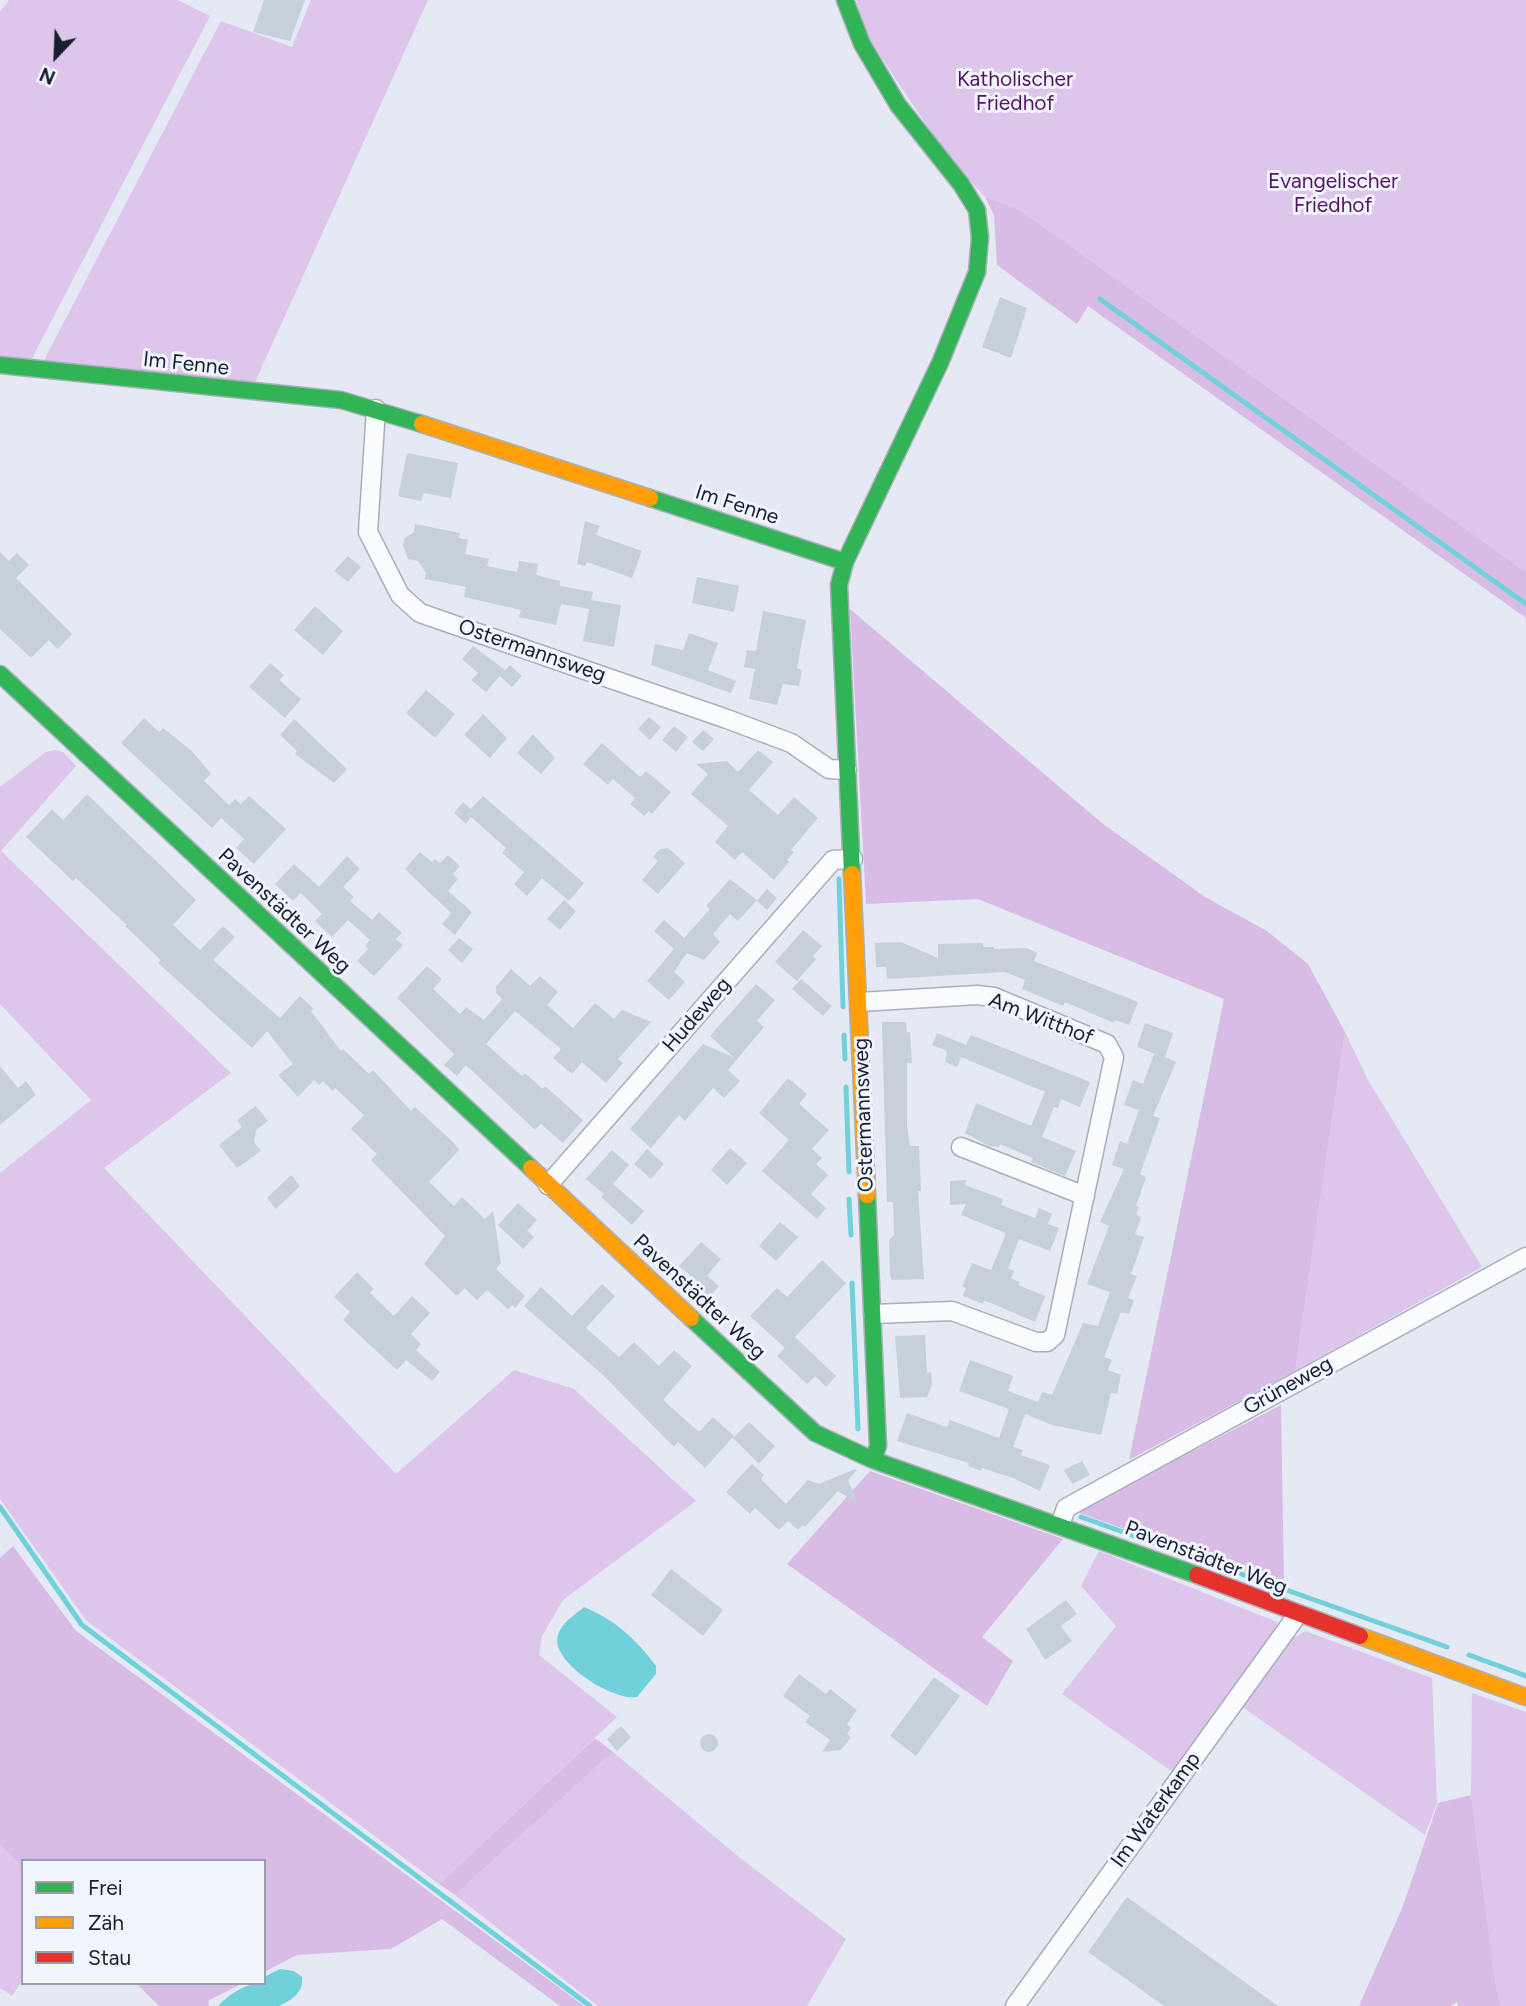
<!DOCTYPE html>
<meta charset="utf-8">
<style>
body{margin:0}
#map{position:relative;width:1526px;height:2006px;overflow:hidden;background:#e4e9f3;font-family:Figtree,sans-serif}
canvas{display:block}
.legend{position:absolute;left:21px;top:1859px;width:245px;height:126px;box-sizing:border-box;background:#f0f5fe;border:2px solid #99a0ab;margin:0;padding:9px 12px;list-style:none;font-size:21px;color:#17202f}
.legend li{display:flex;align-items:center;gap:14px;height:35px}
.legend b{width:35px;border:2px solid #99a0ab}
.north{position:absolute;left:21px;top:21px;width:70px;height:70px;-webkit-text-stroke:5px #f0f5fe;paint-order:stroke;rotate:203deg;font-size:19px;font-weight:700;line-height:28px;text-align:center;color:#17202f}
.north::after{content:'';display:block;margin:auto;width:24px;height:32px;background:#17202f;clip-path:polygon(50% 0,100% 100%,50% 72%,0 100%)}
</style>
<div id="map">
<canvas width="1526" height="2006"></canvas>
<ul class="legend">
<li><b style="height:9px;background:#30b455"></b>Frei</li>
<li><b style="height:9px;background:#ff9f0a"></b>Zäh</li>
<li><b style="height:9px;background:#e5322d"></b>Stau</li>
</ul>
<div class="north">N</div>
</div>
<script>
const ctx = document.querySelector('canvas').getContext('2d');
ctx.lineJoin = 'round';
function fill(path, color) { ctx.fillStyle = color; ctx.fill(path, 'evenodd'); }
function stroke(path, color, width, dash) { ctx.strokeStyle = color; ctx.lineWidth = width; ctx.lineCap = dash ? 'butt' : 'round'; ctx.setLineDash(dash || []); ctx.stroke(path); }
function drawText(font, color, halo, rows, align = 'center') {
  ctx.font = font + ' Figtree,sans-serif'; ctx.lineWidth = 6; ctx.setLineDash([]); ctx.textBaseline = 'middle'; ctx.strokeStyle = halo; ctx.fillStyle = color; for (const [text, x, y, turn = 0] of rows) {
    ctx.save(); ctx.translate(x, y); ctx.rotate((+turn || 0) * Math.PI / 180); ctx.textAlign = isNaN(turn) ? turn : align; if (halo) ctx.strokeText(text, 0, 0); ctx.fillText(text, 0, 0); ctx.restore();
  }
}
fill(new Path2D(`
 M9 0H178L210 16 29 364 0 360V12Z
 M311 0H428L255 382 41 366 221 21 292 47Z
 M856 0H1526V572L1037 222 1018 209 985 197 944 151 869 39Z
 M55 750 63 752 76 766 1 851 231 1073 104 1168 396 1474 514 1370 574 1389 696 1501 563 1600 542 1636 539 1655 617 1717 439 1884 86 1620 0 1499V1173L91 1100 0 1004V787L46 752Z
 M1345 1032 1368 1080 1482 1267 1295 1371Z
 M1099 1551 1277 1622 1276 1629 1174 1773 1062 1694 1116 1626 1081 1586Z
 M1305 1631 1432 1678 1437 1803 1425 1835 1241 1706 1289 1641Z
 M1472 1693 1526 1712V2006H1501L1496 1987 1471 1795Z
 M613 1752 739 1857 846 1939 807 2006H598L455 1895Z
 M0 1845 23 1868V1980L12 1996 0 1988Z`), '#dec5eb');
fill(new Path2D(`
 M985 197 1018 209 1037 222 1526 572V618L1088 306 1077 324 997 265 994 215Z
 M850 609 1103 824 1205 897 1267 931 1308 964 1345 1032 1295 1371 1129 1460 1224 999 978 899 866 904Z
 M1281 1405 1284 1585 1076 1512Z
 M870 1471 1063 1539 982 1637 1013 1661 987 1706 787 1564Z
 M13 1546 76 1631 584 2006H560L442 1919 391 1949 297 1955 264 1972V1861H23V1868L0 1845V1558Z
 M595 1738 613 1752 455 1895 439 1884Z
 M1471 1795 1496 1987 1501 2006H1458L1457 2002 1450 2006H1359L1403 1906 1438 1803Z
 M136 1983H243L208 2001 209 2006H159Z`), '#d9bce6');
fill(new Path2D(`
 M584 1607C614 1619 637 1640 656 1666V1674L637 1697C615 1702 549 1662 558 1635 562 1622 574 1616 584 1607Z
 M280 1969 294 1971 302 1977C304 1992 292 2000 279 2006H218C230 1993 247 1983 264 1983V1977Z`), '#71d1da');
stroke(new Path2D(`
 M1100 299 1526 604
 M839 879 843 1007
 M844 1035 845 1059
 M846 1087 849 1172
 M849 1199 851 1235
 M852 1283 858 1429
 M0 1507 82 1625 590 2006
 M1081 1517 1447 1647
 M1469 1655 1526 1676`), '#71d1da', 5);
fill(new Path2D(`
 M264 0H305L290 41 253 32Z
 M1000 297 1027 308 1011 358 982 347Z
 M407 453 458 463 451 498 423 493 421 501 398 496Z
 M585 521 600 526 596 535 642 551 632 578 587 562 585 566 577 564Z
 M415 524 460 533 459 538 468 540 465 554 489 559 487 566 517 572 519 561 538 564 536 575 560 581V586L593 592 589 609 561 604 556 625 519 617 521 610 464 597 466 587 425 579 426 573 418 561 408 559 403 545 405 538 414 532Z
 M0 552 9 561 17 553 29 565 16 578 72 634 58 649 49 640 31 658 0 629Z
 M348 556 361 567 348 582 334 571Z
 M697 577 739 586 734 612 692 603Z
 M591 600 621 605 614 647 583 641Z
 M315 606 343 631 323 655 294 630Z
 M763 611 806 620 797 668 802 670 799 686 783 684 777 705 749 699 755 669 744 667 747 650 756 651Z
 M689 633 718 643 708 670 736 681 731 693 651 665 655 644 683 650Z
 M473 646 505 670 486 692 471 680 478 673 462 659Z
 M270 663 284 675 279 680 301 699 285 718 249 687Z
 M510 665 522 676 512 687 500 676Z
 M426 690 455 714 435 738 406 713Z
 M483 714 507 738 490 758 464 735Z
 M649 717 661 727 650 740 638 729Z
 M144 718 159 732 163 728 192 751 211 774 204 781 229 805 235 799 241 804 249 796 286 829 254 864 236 848 244 839 221 818 212 828 121 743Z
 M294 719 347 769 334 783 295 754 297 751 280 735Z
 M674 726 688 737 676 752 662 740Z
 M703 730 714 739 703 751 692 742Z
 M533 734 555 758 541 774 517 753Z
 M602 743 640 777 646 771 671 792 652 814 649 811 644 816 630 804 635 798 613 779 608 785 583 764Z
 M758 750 773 762 749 790 778 815 794 797 818 818 791 850 794 852 787 860 789 862 774 880 742 852 735 860 715 842 728 826 691 794 708 774 696 764 727 761 738 772Z
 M87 794 196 900 173 925 187 938 200 950 223 926 235 937 213 960 280 1018 300 996 313 1008 311 1011 341 1051 343 1049 369 1074 373 1070 411 1111 415 1107 454 1143 459 1150 429 1182 454 1206 462 1197 485 1219 493 1211 501 1263 496 1269 525 1296 515 1308 512 1305 508 1309 487 1290 477 1300 465 1288 457 1296 424 1264 445 1236 371 1160 377 1154 351 1129 364 1115 335 1088 333 1091 323 1081 319 1085 314 1080 298 1097 278 1075 293 1064 267 1031 252 1048 158 963 161 960 125 926 127 925 76 878 73 881 26 837 52 809 63 820Z
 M483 796 584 883 569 901 542 878 527 896 514 884 524 872 502 853 506 848 471 817 466 824 454 813 463 802 471 809Z
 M668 848 685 863 658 894 642 880 658 861 653 857 660 849Z
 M420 852 432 862 435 859 440 863 448 855 460 866 453 874 458 879 448 891 472 912 455 935 442 924 451 913 405 869Z
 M347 856 360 869 343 887 354 897 350 901 372 920 379 912 402 933 396 939 403 945 374 976 357 961 368 949 365 946 370 940 348 920 332 937 315 921 322 914 301 893 293 901 275 884 294 864 319 887Z
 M730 879 757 900 738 921 730 914 713 934 720 942 704 960 687 953 674 972 685 982 669 1000 647 981 674 949 654 931 664 920 684 938 710 909 706 906Z
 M767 889 777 898 767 910 757 901Z
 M564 900 576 911 560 930 547 919Z
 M803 930 822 946 813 956 816 959 797 981 775 962Z
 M459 938 473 949 462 963 448 950Z
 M901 942 938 958V944L983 943V947H994V949L1027 948 1037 953 1034 961 1138 1002 1129 1025 1115 1020 1114 1023 1065 1002 1063 1006 1022 989 1025 980 1005 972 887 979 886 967H876L875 943Z
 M427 966 442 979 433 989 460 1014 466 1007 484 1020 502 999 496 993V987L511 969 530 986 540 976 558 992 547 1005 573 1028 595 1003 614 1019 622 1010 651 1022 618 1059 623 1063 606 1083 582 1062 572 1074 553 1058 561 1049 515 1011 486 1044 522 1076 525 1073 543 1089 545 1086 583 1120 563 1143 541 1124 535 1130 466 1065 457 1076 444 1065 454 1054 397 998Z
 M801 979 832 1006 823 1016 792 989Z
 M756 984 775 1000 757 1021 764 1027 728 1070 740 1081 724 1098 713 1088 685 1121 679 1115 651 1148 630 1129 703 1044 733 1057 710 1036Z
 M882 1022H906L907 1032H910L912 1063H907V1127L910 1146H919L921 1191H918L924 1279 892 1280 890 1275 889 1240 894 1235 893 1202H887Z
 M1145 1023 1173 1033 1165 1057 1176 1062 1153 1116 1160 1118 1140 1174 1146 1177 1136 1206 1139 1207 1136 1215 1141 1217 1135 1234 1144 1237 1131 1274 1137 1276 1128 1298 1134 1300 1129 1314 1121 1312 1104 1357 1112 1360 1108 1370 1121 1375 1117 1394 1111 1393 1101 1435 1052 1425 1025 1414 1013 1447 1023 1450 1021 1455 1050 1465 1040 1491 1013 1478 982 1468 981 1471 968 1466 969 1463 897 1441 907 1413 947 1427 950 1420 999 1438 1009 1409 959 1391 970 1360 1013 1376 1008 1391 1038 1402 1042 1392 1052 1395 1083 1323 1098 1326 1110 1292 1087 1284 1109 1226 1100 1222 1124 1169 1112 1165 1120 1141 1127 1144 1139 1110 1124 1105 1133 1080 1143 1084 1154 1054 1163 1057 1137 1047Z
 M937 1033 966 1045 971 1035 1090 1082 1080 1107 1061 1099 1058 1108 1054 1107 1042 1137 1076 1151 1065 1176 1031 1162 1033 1158 1000 1144 999 1147 989 1146 965 1133 976 1103 1031 1126 1045 1092 961 1057 957 1067 945 1062 947 1051 932 1045Z
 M0 1066 18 1088 26 1081 36 1095 0 1125Z
 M788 1078 807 1094 799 1104 829 1130 812 1149 822 1158 816 1164 828 1175 811 1194 826 1208 817 1219 762 1171 789 1140 759 1113Z
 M256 1106 268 1121 256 1130 254 1142 261 1151 237 1168 219 1145 242 1127 237 1120Z
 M730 1148 747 1163 727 1185 711 1170Z
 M647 1149 664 1164 651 1179 634 1164Z
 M612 1150 629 1165 613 1184 644 1211 632 1225 601 1197 604 1194 586 1179Z
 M291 1175 300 1186 276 1209 267 1198Z
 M966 1180 965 1185 1003 1199 1001 1205 1035 1218 1039 1208 1052 1214 1048 1224 1059 1228 1050 1251 1019 1239 1008 1268 1014 1271 1011 1279 1020 1282 1018 1285 1045 1296 1035 1322 991 1303 984 1301 983 1304 963 1296 966 1288 962 1287 972 1263 991 1270 1006 1233 961 1215 966 1204 950 1205V1181Z
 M518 1203 537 1220 527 1231 534 1237 523 1249 498 1225Z
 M780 1222 798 1237 776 1261 759 1246Z
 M701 1242 721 1259 707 1276 719 1286 709 1298 697 1287 700 1284 679 1266Z
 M822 1260 846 1283 795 1337 836 1376 826 1387 815 1376 807 1384 777 1356 785 1348 750 1316 777 1288 787 1297Z
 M357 1272 374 1289 370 1293 394 1316 412 1296 430 1313 411 1334 421 1344 416 1350 440 1372 432 1381 406 1360 397 1370 343 1320 350 1312 334 1297Z
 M602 1284 615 1296 586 1328 619 1357 634 1342 659 1366 674 1350 692 1366 663 1400 699 1432 713 1417 734 1436 705 1468 678 1442 674 1447 603 1375 524 1306 541 1287 572 1316Z
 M925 1335 927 1373 931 1372 932 1385 927 1397 900 1398 895 1336Z
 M749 1422 775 1446 759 1464 733 1438Z
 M1082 1461 1090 1475 1072 1484 1064 1470Z
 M752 1464 764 1475 761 1479 786 1504 808 1480 819 1484 855 1469 857 1470 848 1480 858 1504 838 1491 805 1527 803 1525 798 1530 788 1521 779 1530 755 1508 750 1514 726 1492Z
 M671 1569 723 1610 703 1636 651 1595Z
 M1066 1600 1077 1614 1061 1626 1072 1641 1045 1660 1026 1629Z
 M799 1674 826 1694 830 1689 857 1710 847 1724 851 1728 847 1734 851 1737 841 1750 822 1752 830 1740 805 1722 810 1716 783 1696Z
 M934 1677 960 1696 916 1756 890 1736Z
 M621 1726 631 1737 617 1751 607 1739Z
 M700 1743a9 9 0 1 1 18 0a9 9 0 1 1-18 0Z
 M1127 1897 1278 2006H1164L1088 1952Z`), '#c6d0da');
const street = new Path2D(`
 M376 409 368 532 400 595 420 613 727 719 791 743 829 769 847 770
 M860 1002 977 995 994 997 1107 1044 1114 1057 1055 1335 1047 1342H1036L952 1311 873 1314
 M961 1147 1085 1196
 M548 1185 833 860 853 859
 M1060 1525 1066 1508 1526 1257
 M1015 2006 1298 1614`);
const fast = new Path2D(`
 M845 0 862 44 898 105 961 184 977 210 980 238 977 272 940 363 845 562 839 585 852 874
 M0 365 341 400 422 424
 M650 498 845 562
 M0 674 531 1168
 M867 1195 878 1446 873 1460
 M691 1318 815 1433 873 1460 1197 1575`);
const slow = new Path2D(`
 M422 424 650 498
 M852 874 867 1195
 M531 1168 691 1318
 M1360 1636 1526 1697`);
const jam = new Path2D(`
 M1197 1575 1360 1636`);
stroke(street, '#a9afba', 21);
stroke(fast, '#a9afba', 19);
stroke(slow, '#a9afba', 19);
stroke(jam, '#a9afba', 19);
stroke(street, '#fbfcfd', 18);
stroke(fast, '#30b455', 16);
stroke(slow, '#ff9f0a', 16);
stroke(jam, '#e5322d', 16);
drawText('21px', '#581265', '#f0f5fe', [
 ["Katholischer",1015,80],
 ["Friedhof",1015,104],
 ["Evangelischer",1333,182],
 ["Friedhof",1333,206]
]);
drawText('21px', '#17202f', '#f0f5fe', [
 ["Im Fenne",186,364,6],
 ["Im Fenne",737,505,18],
 ["Ostermannsweg",532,651,19],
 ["Pavenstädter Weg",284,911,43],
 ["Hudeweg",697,1015,-49],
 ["Am Witthof",1041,1019,21],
 ["Ostermannsweg",864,1115,-92],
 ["Pavenstädter Weg",699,1297,43],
 ["Grüneweg",1288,1386,-29],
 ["Pavenstädter Weg",1206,1558,21],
 ["Im Waterkamp",1156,1810,-54]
]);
</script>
